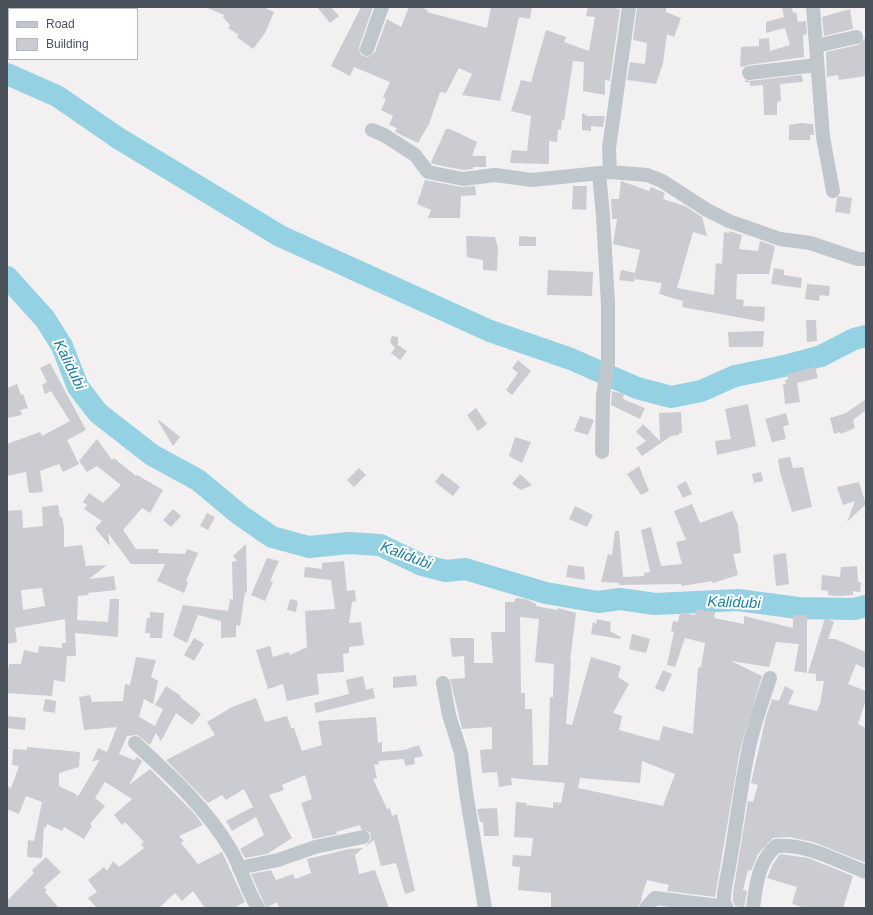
<!DOCTYPE html>
<style>
body{margin:0}
#map{position:relative;width:873px;height:915px;overflow:hidden;background:#f2f0f0;font-family:Helvetica,sans-serif}
canvas{display:block}
.frame{position:absolute;inset:0;border:8px solid #49525b;pointer-events:none}
.legend{position:absolute;left:8px;top:8px;width:130px;height:52px;box-sizing:border-box;background:#fff;border:1px solid #b6babd;margin:0;padding:5px 7px;list-style:none;font-size:12px;color:#49525b}
.legend li{display:flex;align-items:center;gap:8px;height:20px}
.legend b{width:20px;border:1px solid #b6babd}
</style>
<div id="map">
<canvas width="873" height="915"></canvas>
<div class="frame"></div>
<ul class="legend">
<li><b style="height:5px;background:#bfc7cd"></b>Road</li>
<li><b style="height:11px;background:#caccd2"></b>Building</li>
</ul>
</div>
<script>
const ctx = document.querySelector('canvas').getContext('2d');
ctx.lineJoin = 'round';
function stroke(path, color, width, dash) { ctx.strokeStyle = color; ctx.lineWidth = width; ctx.lineCap = dash ? 'butt' : 'round'; ctx.setLineDash(dash || []); ctx.stroke(path); }
function fill(path, color) { ctx.fillStyle = color; ctx.fill(path, 'evenodd'); }
function drawText(font, color, halo, rows, align = 'center') {
  ctx.font = font + ' Helvetica,sans-serif'; ctx.lineWidth = 4; ctx.setLineDash([]); ctx.textBaseline = 'middle'; ctx.strokeStyle = halo; ctx.fillStyle = color; for (const [text, x, y, turn = 0] of rows) {
    ctx.save(); ctx.translate(x, y); ctx.rotate((+turn || 0) * Math.PI / 180); ctx.textAlign = isNaN(turn) ? turn : align; if (halo) ctx.strokeText(text, 0, 0); ctx.fillText(text, 0, 0); ctx.restore();
  }
}
stroke(new Path2D(`
 M7 74 57 96 118 138 280 236 490 331 571 359 637 388 671 397 701 391 735 376 784 366 821 356 854 339 866 336
 M7 277 45 319 62 346 78 387 98 413 152 455 198 480 240 515 272 537 309 547 349 543 380 545 422 565 446 571 465 569 546 593 598 602 620 599 655 604 738 600 798 608 854 609 866 606`), '#94d1e3', 22);
fill(new Path2D(`
 M205 7H263L274 12 265 33 253 49 237 37 239 35 228 28 230 25 223 17 224 15Z
 M317 7H331L339 16 330 23Z
 M361 7H373L359 47 361 55 368 57 375 52 387 19 401 27 409 7H420L428 10 427 12 487 28 491 7H532L530 19 519 17 500 101 462 95 472 74 459 68 446 93 440 92 429 124 418 143 395 132 397 128 389 125 393 116 381 110 386 99 383 97 390 82 354 67 350 76 331 66Z
 M588 7H608L620 9 610 81 605 80V95L583 91 584 62 573 61 564 121 562 120 561 130 558 129 557 142 549 141V164L510 163 512 150 527 151 531 116 511 111 521 80 531 82 546 30 566 37 564 42 589 51 595 17 586 16Z
 M637 7H666V12L681 18 674 37 667 34 663 63 656 84 627 80 630 62 645 64 647 43 633 40Z
 M782 7H792L793 13 796 12 798 22 806 21 807 34 803 35 804 57 748 65 743 67 740 66 741 47 759 46V39L769 38 770 51 790 45 785 28 766 33V22L784 17Z
 M850 9 853 29 824 36 822 17Z
 M864 39H866V76L839 80 838 75 827 77 826 52 858 45Z
 M802 75 803 82 780 84 781 101 777 102V115H764L763 85 750 86V82H745V80L750 81Z
 M582 113 588 116H605L603 127 591 126V131L582 130Z
 M801 123 813 124 814 135H810V140H789V125Z
 M446 129H450L477 142 472 156H486V167H473V169L463 170 433 164 431 162Z
 M425 180 461 187 475 186 476 195 461 196 460 218H428L431 210 417 204Z
 M621 181 649 191 651 187 665 193 663 199 685 206 702 217 707 236 693 232 677 288 714 295 716 263 722 264 724 232 729 233V231L742 235 739 249 758 251 760 241 775 246 769 274H737L736 299 744 300 743 306 765 307 764 322 682 307 683 301 659 294 662 283 634 279 635 274 634 282 619 280 621 270 635 273 640 250 613 244 617 219H612L611 199H619Z
 M573 186H587L586 210 572 209Z
 M839 196 852 198 850 214 835 212 837 198Z
 M466 236 495 237 498 248 497 271 483 270V260L467 257Z
 M519 236 536 237V246H519Z
 M774 268 784 270V275L802 278 801 288 771 284Z
 M548 270 593 272 592 296 547 295Z
 M807 284 830 286 829 296 820 295 819 301 805 299Z
 M806 320H816L817 341 807 342Z
 M764 331 763 347H729L728 332Z
 M392 336 398 337V345L407 351 400 360 391 353 395 348 390 342Z
 M518 360 531 371 512 395 506 390 518 373 512 368Z
 M50 363 86 430 67 440 79 464 63 472 59 464 40 471 43 492 29 493 26 472 7 476V444L40 432 42 436 70 421 51 391 45 394 42 385 47 382 40 368Z
 M815 367 818 378 797 383 800 402 785 404 783 384H786L785 380 788 379 787 374Z
 M17 384 21 395 23 394 28 408 20 410 22 415 7 418V388Z
 M612 391 624 394 623 398 625 400 645 408 640 419 611 405Z
 M866 399V410L853 420 855 428 841 434 840 432 834 434 830 418 846 413Z
 M748 404 756 446 717 455 715 441 731 439 725 409Z
 M476 408 487 424 478 431 467 415Z
 M681 412 682 433H679V435L671 436 642 456 636 448 646 441 636 432 643 424 660 441 659 413Z
 M786 413 789 425 783 426 786 439 772 442 765 419Z
 M580 416 594 420 588 435 574 431Z
 M159 420 180 437 173 446 158 421Z
 M515 437 531 442 522 463 509 456Z
 M97 439 112 460 114 458 136 476 137 475 163 490 150 513 142 508 123 530 136 549H158V553L185 554 187 549 198 553 186 581 188 582 184 593 157 581 165 564H131L108 533 110 546 95 528 102 521 84 509 87 505 83 502 89 493 103 503 121 485 97 466 87 472 79 461Z
 M790 457 793 468 803 467 812 507 792 512 780 472 778 459Z
 M639 466 649 491 641 495 627 474Z
 M359 468 366 475 354 487 347 480Z
 M761 472 763 481 754 483 752 474Z
 M442 473 460 487 453 496 435 482Z
 M520 474 532 485 521 490 512 484Z
 M686 481 692 494 683 498 677 486Z
 M859 482 866 504 847 522 855 501 843 505 837 487Z
 M692 504 700 523 732 511 738 525 741 553 733 554 738 575 713 583 712 581 682 586 681 584 619 585V583L601 582 608 554 612 555 615 531H619L623 577 644 576V573L650 572 641 530 651 527 661 566 682 564 676 542 686 540 674 511Z
 M58 505 60 517H62L64 528V547L82 545 86 566 107 565 89 579 114 576 116 590 88 593 89 595 78 596 77 620 108 622 110 599H119L118 637 75 633 76 656H67L65 682 54 680 52 696 7 693V668H9V664H21L24 650 38 653 39 646 62 648V643H66L65 619 15 628 17 642 7 644V511L22 510 23 528 43 526 42 507ZM42 588 45 606 23 610 21 590Z
 M575 506 593 515 587 527 569 519Z
 M173 509 181 516 171 527 163 520Z
 M207 513 215 517 208 530 200 526Z
 M246 544 247 593 245 592 240 626 236 625V637L221 638V621L198 615 187 643 173 636 183 605 228 611 230 599 233 600 232 562 237 561 233 556Z
 M786 553 789 584 776 586 773 555Z
 M267 558 279 561 270 581 273 582 265 601 251 595Z
 M344 561 347 591 355 590 356 601 352 602 349 623 361 622 364 645 349 647V653L343 654 344 672 317 674 319 694 287 701 283 684 268 689 256 650 270 646 273 657 289 652 290 655 307 647 305 611 335 609 331 580 304 577 305 567 322 569V563Z
 M568 565 584 567 585 580 566 577Z
 M857 566 858 582H861L860 592 853 591V595L838 596 828 595V591L821 590 822 575 840 577 841 567Z
 M516 598 526 599 536 604V606L557 610 558 608 576 613 570 661H571L566 724 572 725 591 657 621 666 618 677 629 684 613 713 622 716 619 730 659 741 663 726 693 734 698 668 701 667 705 643 685 638 675 667 667 665 674 632 671 631 673 621 678 622 680 612 695 615 696 609 715 612 714 618 744 624V616L793 628V615H807V673L794 671 799 644 776 642 769 667 731 661 762 676 740 750 715 897 667 891 669 885 647 880 641 898 642 899 638 908H551V893L518 890 520 867 512 866 513 855 531 856 533 838 514 837 516 802 527 803 526 805 553 808V802L561 803 565 783 511 778 512 785 499 787 497 772 482 773 480 750 492 749V727L462 729 450 679 465 678 464 656 452 657 450 638H474V663H493L491 632H505V602H514ZM520 617 539 619 535 662 554 664 553 697H550L548 765H533L532 709H525V693H521ZM642 761 675 774 663 806 578 788 580 778 640 783Z
 M290 599 298 601 296 612 287 610Z
 M150 612 164 613 162 638H150V633H145L147 618H150Z
 M825 618 834 622 828 639H835L866 652V669L856 664 848 684 866 691V700L858 724 866 728V863L813 842 789 837 773 838 758 854 751 871 748 870 743 890 747 891 744 908 735 906 733 901V893L748 801 753 802 758 785 751 783 766 717 772 699 779 701 785 686 794 691 788 704 817 711 820 704 824 681H816V674L808 673Z
 M597 619 611 622 610 631 621 637 620 639 591 634 593 622 596 624Z
 M632 634 650 639 646 653 629 649Z
 M194 638 204 644 194 661 184 655Z
 M136 657 156 660 151 677 158 681 153 704 144 699 139 717 155 726 163 709 155 705 166 686 181 696 180 697 201 714 192 725 176 713 161 741 156 733 150 745 137 735 127 736 119 754 134 760 137 757 142 761 129 785 150 769 193 812 203 825 179 836 184 841 181 843 198 864 222 852 245 902 234 908H205L193 891 182 901 175 893 159 908H97L88 898 97 892 88 880 104 867 107 871 113 861 119 867 144 848 141 844 144 842 125 822 122 825 114 815 132 799 105 782 95 798 105 806 90 824 92 826 84 839 64 827 62 831 47 824 46 828 44 827 42 858 27 857 28 840 34 841 42 802 26 796 19 814 7 809V786L11 788 19 766 12 765 13 749 27 750V747L80 752 79 767 59 773V786L76 794V798L78 794 79 795 100 759 92 762 98 748 107 752 117 727 84 730 79 697 90 695 92 702 123 701 125 684 130 685Z
 M663 670 672 674 664 692 655 688Z
 M416 675 417 686 393 688V677Z
 M363 676 366 690 373 688 375 698 316 713 314 703 349 694 346 680Z
 M256 698 265 722 287 716 291 728H294L302 751 322 745 318 721 376 717 378 743 382 742V752L404 750 419 745 423 756 414 758 415 764 405 766 404 759 378 761 379 764 374 765 377 778 373 779 387 809 390 808 392 816 397 814 415 891 405 894 396 863 381 866 374 840 365 847 371 839 370 832 361 829 360 825 336 832 337 834 313 839 301 803 312 799 305 775 282 785 284 790 269 795 292 838 267 854 245 858 240 849 264 835 256 817 232 831 226 821 253 807 244 789 226 800 222 795 208 803 166 760 215 735 207 722 232 707Z
 M45 699 56 701 55 713 43 711Z
 M7 716 26 718 25 730 7 728Z
 M497 808 499 836H484L483 822H480L477 809Z
 M363 848 355 855 359 874 375 870 389 908H279L277 902 266 908 251 874 271 870 276 880 293 874 295 879 311 873 307 859 349 849Z
 M780 854 808 858 853 876 843 908H805L792 904 797 887 767 878 773 864Z
 M46 857 61 872 44 887 47 890 45 892 59 908H7V901L34 873 32 870Z`), '#caccd2');
stroke(new Path2D(`
 M813 7 823 137 833 191
 M816 46 856 37
 M367 49 382 7
 M749 73 817 65
 M372 130 384 135 415 155 428 172 463 179 495 175 532 180 610 172 609 148 629 7
 M610 172 647 175 662 181 707 210 729 221 780 239 810 243 858 259H866
 M599 173 603 216 608 304V364L603 395 602 452
 M443 683 449 715 461 753 466 792 485 908
 M135 743C170 775 207 809 231 850 242 869 246 889 258 908
 M239 868 278 860 315 847 363 837
 M646 908 655 898 726 907
 M727 908C721 902 725 890 726 882 735 839 739 795 748 752 753 726 762 702 770 678
 M753 908C756 885 758 862 776 846 807 843 838 862 866 872`), '#bfc7cd', 14);
drawText('italic 15px', '#1b7f9d', '#fff', [
 ["Kalidubi",69,365,64],
 ["Kalidubi",406,556,21],
 ["Kalidubi",734,603,2]
]);
</script>
